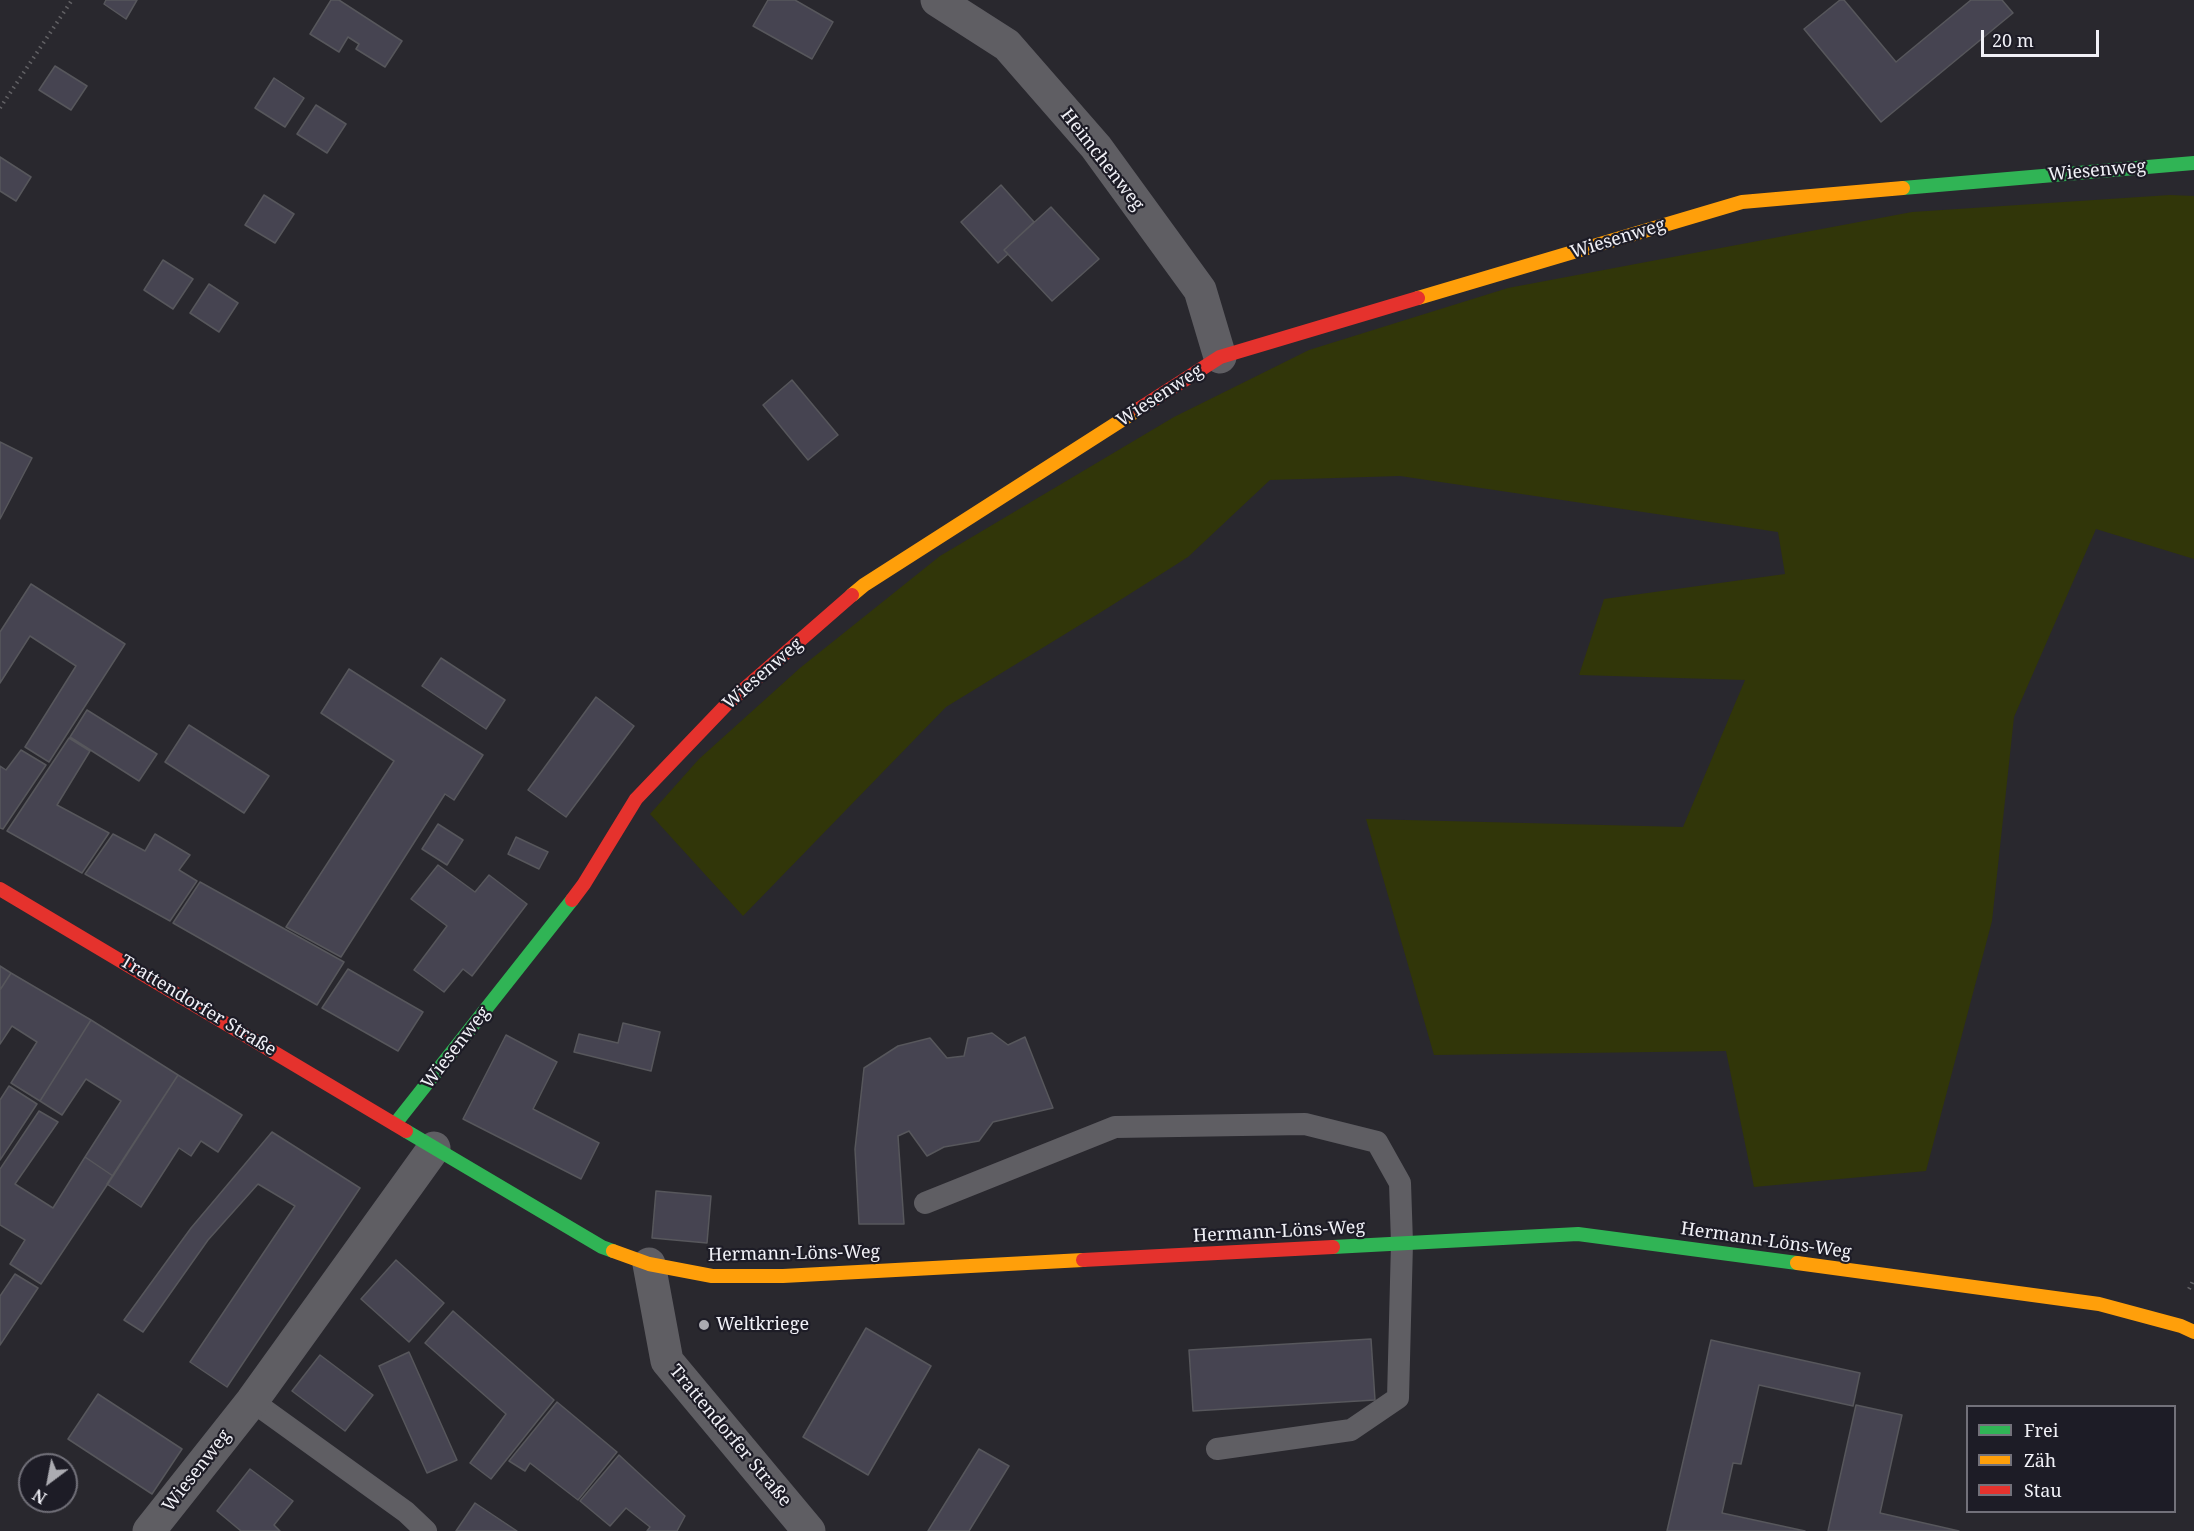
<!DOCTYPE html>
<meta charset="utf-8">
<style>
body{margin:0}
#map{position:relative;width:2194px;height:1531px;overflow:hidden;background:#29282e;font-family:"Noto Serif",serif}
canvas{display:block}
.legend{position:absolute;left:1966px;top:1405px;width:210px;height:108px;box-sizing:border-box;background:#1d1c26;border:2px solid #72717a;margin:0;padding:8px 10px;list-style:none;font-size:18px;color:#f1f1f7}
.legend li{display:flex;align-items:center;gap:12px;height:30px}
.legend b{width:30px;border:2px solid #72717a}
.north{position:absolute;left:18px;top:1453px;width:60px;height:60px;box-sizing:border-box;background:#1d1c26;border:2px solid #72717a;border-radius:50%;rotate:212deg;font-size:16px;font-weight:700;line-height:24px;text-align:center;color:#f1f1f7}
.north::after{content:'';display:block;margin:auto;width:21px;height:27px;background:#ababb1;clip-path:polygon(50% 0,100% 100%,50% 72%,0 100%)}
.scale{position:absolute;left:1981px;top:30px;width:118px;height:27px;box-sizing:border-box;border:3px solid #f1f1f7;border-top:0;padding-left:8px;font-size:18px;line-height:21px;white-space:nowrap;color:#f1f1f7;-webkit-text-stroke:4px #1d1c26;paint-order:stroke}
</style>
<div id="map">
<canvas width="2194" height="1531"></canvas>
<ul class="legend">
<li><b style="height:8px;background:#30b455"></b>Frei</li>
<li><b style="height:8px;background:#ff9f0a"></b>Zäh</li>
<li><b style="height:8px;background:#e5322d"></b>Stau</li>
</ul>
<div class="north">N</div>
<div class="scale">20 m</div>
</div>
<script>
const ctx = document.querySelector('canvas').getContext('2d');
ctx.lineJoin = 'round';
function fill(path, color) { ctx.fillStyle = color; ctx.fill(path, 'evenodd'); }
function stroke(path, color, width, dash) { ctx.strokeStyle = color; ctx.lineWidth = width; ctx.lineCap = dash ? 'butt' : 'round'; ctx.setLineDash(dash || []); ctx.stroke(path); }
function drawText(font, color, halo, rows, align = 'center') {
  ctx.font = font + ' "Noto Serif",serif'; ctx.lineWidth = 4.5; ctx.setLineDash([]); ctx.textBaseline = 'middle'; ctx.strokeStyle = halo; ctx.fillStyle = color; for (const [text, x, y, turn = 0] of rows) {
    ctx.save(); ctx.translate(x, y); ctx.rotate((+turn || 0) * Math.PI / 180); ctx.textAlign = isNaN(turn) ? turn : align; if (halo) ctx.strokeText(text, 0, 0); ctx.fillText(text, 0, 0); ctx.restore();
  }
}
fill(new Path2D(`
 M2170 195 2194 196V559L2096 529 2014 717 1992 921 1926 1171 1754 1187 1726 1051 1434 1055 1366 819 1683 827 1745 680 1579 675 1604 599 1785 574 1778 532 1400 476 1270 480 1188 557 1106 609 946 707 743 916 650 814 699 759 800 668 940 556 1174 417 1309 350 1508 288 1912 212Z`), '#313609');
const building = new Path2D(`
 M106 0H137L126 19 104 4Z
 M331 0H339L402 41 385 67 356 49 359 44 348 37 339 52 310 34Z
 M768 0H795L833 22 812 59 753 26Z
 M1840 0H1844L1896 62 1971 0H2002L2013 13 1881 122 1804 29Z
 M55 66 87 86 71 110 39 90Z
 M274 78 304 98 285 127 255 108Z
 M316 105 346 124 327 153 297 134Z
 M0 157 31 177 16 201 0 191Z
 M1001 185 1034 222 1004 250 1008 254 998 263 961 222Z
 M264 195 294 214 275 243 245 225Z
 M1051 207 1099 259 1052 301 1004 250Z
 M163 260 193 279 173 309 144 290Z
 M209 284 238 303 219 332 190 313Z
 M792 380 838 435 808 460 763 405Z
 M0 442 32 458 0 519Z
 M31 584 125 644 49 762 25 747 76 666 30 636 0 683V632Z
 M441 658 505 700 486 729 422 686Z
 M349 669 483 755 454 800 445 794 341 957 286 927 394 761 321 713Z
 M596 697 634 726 566 817 528 790Z
 M87 710 157 754 139 781 70 737Z
 M189 725 269 776 244 813 165 762Z
 M69 738 90 751 57 805 109 833 82 873 7 831Z
 M21 750 46 765 3 829 0 828V766L6 770Z
 M438 824 463 840 447 865 422 849Z
 M113 834 145 851 155 834 190 855 179 870 197 881 170 921 85 874Z
 M516 837 548 852 539 869 508 854Z
 M438 865 475 892 489 875 527 904 472 976 463 969 444 992 414 970 447 926 411 899Z
 M200 882 344 962 317 1005 173 923Z
 M0 966 11 973 0 990Z
 M348 969 423 1012 398 1051 322 1008Z
 M11 973 91 1020 40 1101 11 1083 37 1042 12 1026 0 1044V990Z
 M91 1020 178 1075 113 1176 85 1157 121 1101 86 1079 62 1115 40 1101Z
 M623 1023 660 1032 651 1071 574 1052 579 1034 618 1043Z
 M992 1033 1008 1045 1025 1037 1053 1108 993 1122 979 1141 944 1147 927 1156 909 1131 898 1136 904 1224H859L855 1149 864 1068 898 1046 930 1038 947 1058 964 1056 968 1038Z
 M506 1035 557 1062 533 1109 599 1143 581 1179 463 1119Z
 M178 1075 242 1115 218 1152 201 1141 191 1156 179 1148 141 1207 107 1184Z
 M9 1086 37 1104 0 1160V1100Z
 M39 1111 58 1122 15 1184 53 1208 85 1157 113 1176 41 1284 10 1264 25 1240 0 1225V1169Z
 M272 1132 360 1188 227 1387 190 1362 295 1206 258 1184 208 1240 143 1332 124 1320 191 1228Z
 M656 1191 711 1196 707 1243 652 1238Z
 M396 1260 444 1303 409 1342 361 1299Z
 M15 1274 38 1288 0 1345V1296Z
 M453 1311 554 1400 491 1479 470 1463 506 1414 425 1343Z
 M866 1328 931 1366 868 1475 803 1437Z
 M1371 1339 1375 1400 1193 1411 1189 1350Z
 M1711 1340 1860 1373 1853 1406 1759 1385 1741 1464 1733 1463 1722 1513 1805 1531H1667Z
 M409 1352 457 1460 427 1473 379 1366Z
 M320 1355 373 1395 345 1431 292 1391Z
 M98 1394 182 1449 152 1494 68 1439Z
 M557 1402 617 1452 578 1500 530 1463 525 1471 509 1461Z
 M1856 1405 1902 1415 1880 1513 1959 1531H1828Z
 M979 1449 1009 1466 969 1531H928Z
 M619 1455 685 1516 677 1531H647L650 1527 626 1508 610 1526 580 1501Z
 M250 1469 293 1501 274 1525 280 1531H241L217 1511Z
 M475 1503 517 1531H456Z`);
fill(building, '#464451');
stroke(building, '#57575c', 1.5);
stroke(new Path2D(`
 M0 108 72 0
 M2189 1289 2194 1279`), '#626165', 4, [1.5, 4.5]);
stroke(new Path2D(`
 M925 1203 1115 1127 1305 1124 1377 1142 1400 1183 1402 1243 1398 1398 1351 1430 1217 1449
 M252 1401 406 1512 426 1531`), '#5f5e63', 22);
stroke(new Path2D(`
 M937 0 1007 45 1096 147 1200 290 1220 357
 M649 1264 667 1361 809 1531
 M149 1531 252 1401 434 1148`), '#5f5e63', 33);
stroke(new Path2D(`
 M1903 188 2194 163
 M395 1124 572 900
 M406 1131 602 1247 613 1251
 M1333 1247 1578 1234 1797 1263`), '#30b455', 14);
stroke(new Path2D(`
 M1418 298 1742 202 1903 188
 M852 595 864 585 1139 409
 M613 1251 649 1264 712 1276H783L1083 1260
 M1797 1263 2099 1304 2181 1326 2194 1332`), '#ff9f0a', 14);
stroke(new Path2D(`
 M1139 409 1220 357 1418 298
 M0 889 406 1131
 M572 900 584 884 636 799 727 704 852 595
 M1083 1260 1333 1247`), '#e5322d', 14);
for (const [x, y, r, color] of [
 [704,1325,6,"#ababb1"]
]) { const dot = new Path2D(); dot.arc(x, y, r, 0, 2 * Math.PI); ctx.fillStyle = color; ctx.fill(dot); stroke(dot, '#1d1c26', 2); }
drawText('18px', '#f1f1f7', '#1d1c26', [
 ["Heimchenweg",1102,160,52],
 ["Wiesenweg",2097,171,-5],
 ["Wiesenweg",1618,239,-17],
 ["Wiesenweg",1160,396,-33],
 ["Wiesenweg",763,674,-41],
 ["Trattendorfer Straße",198,1006,31],
 ["Wiesenweg",456,1048,-52],
 ["Hermann-Löns-Weg",1279,1232,-3],
 ["Hermann-Löns-Weg",1766,1241,8],
 ["Hermann-Löns-Weg",794,1254,-1],
 ["Trattendorfer Straße",730,1436,50],
 ["Wiesenweg",197,1471,-52]
]);
drawText('18px', '#f1f1f7', '#1d1c26', [
 ["Weltkriege",716,1325]
], 'left');
</script>
